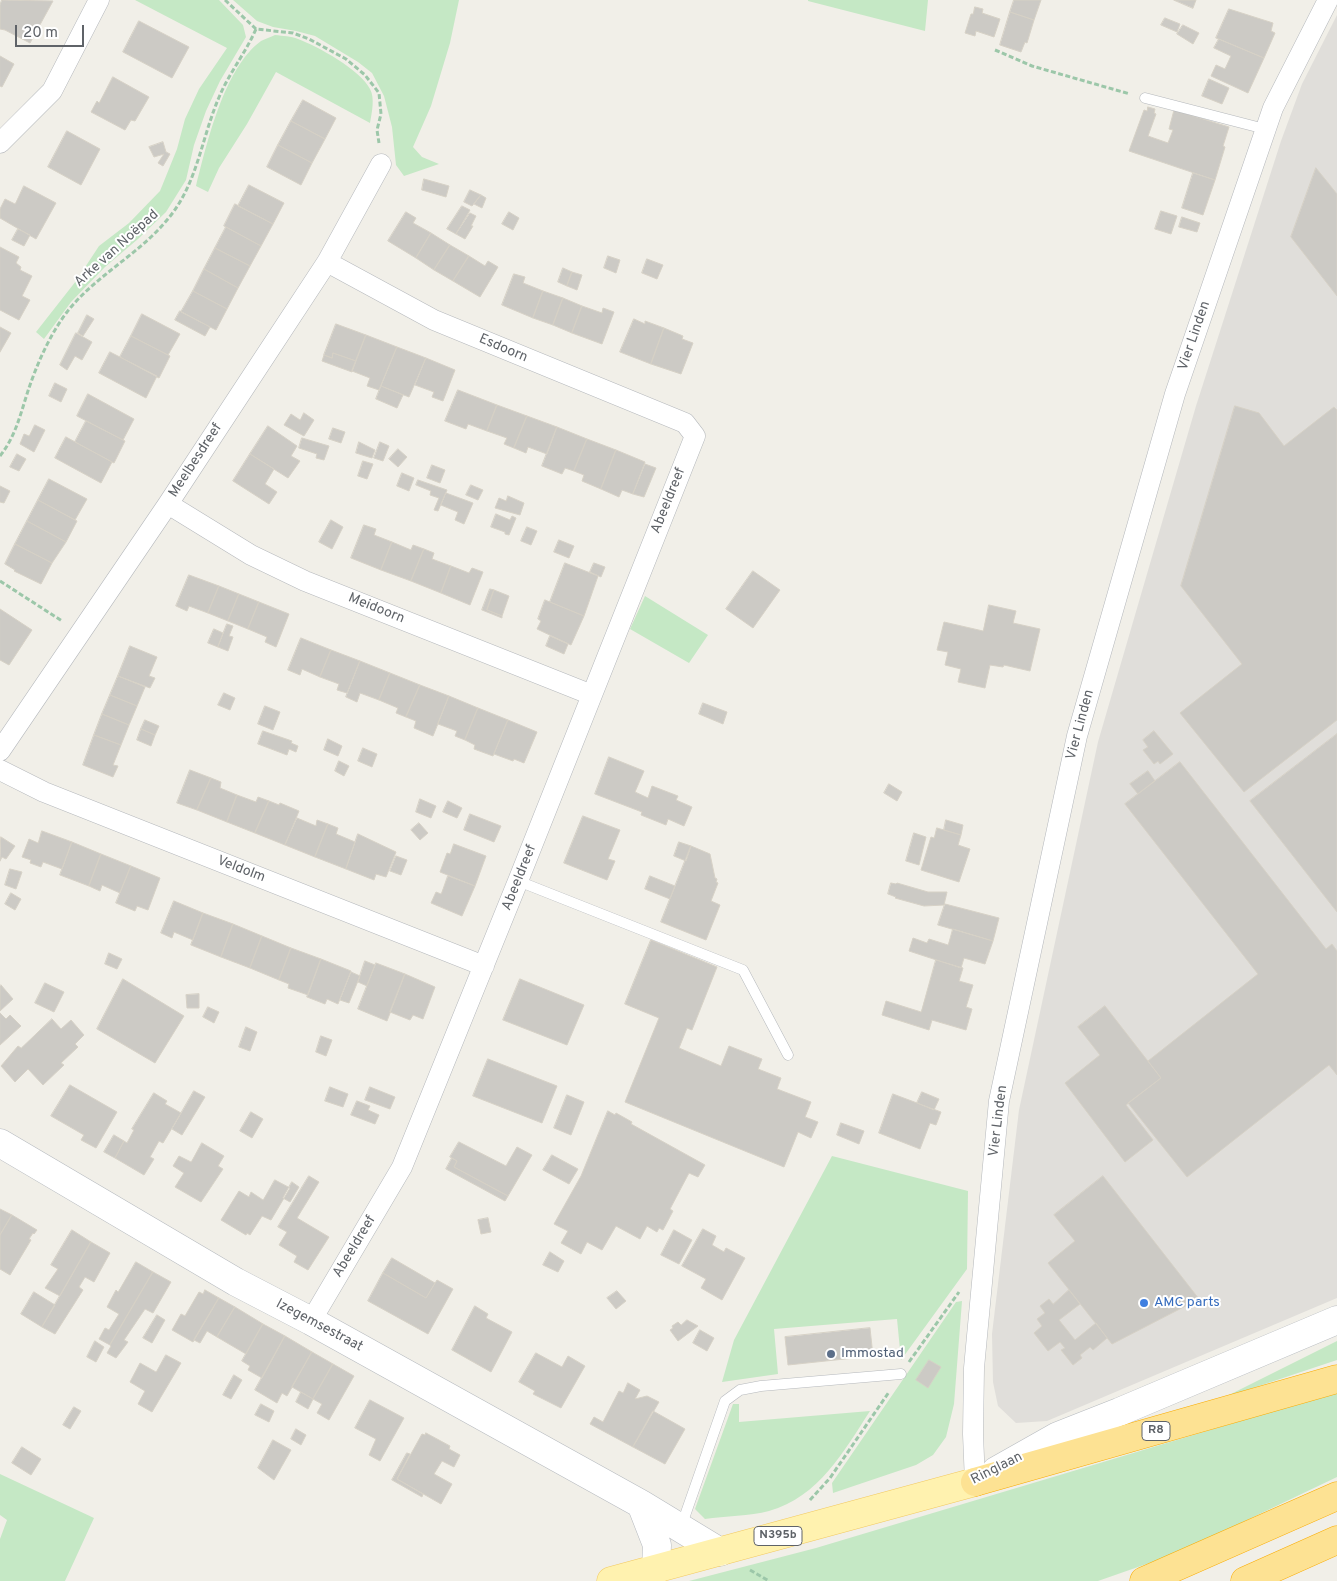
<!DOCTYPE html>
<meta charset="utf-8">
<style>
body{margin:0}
#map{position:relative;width:1337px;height:1581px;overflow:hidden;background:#f1efe8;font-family:Overpass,sans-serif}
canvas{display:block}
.scale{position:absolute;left:15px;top:25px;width:69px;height:22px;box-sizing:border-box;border:2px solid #5f6368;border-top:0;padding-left:6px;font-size:15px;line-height:18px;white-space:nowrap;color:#5f6368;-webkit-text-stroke:4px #fff;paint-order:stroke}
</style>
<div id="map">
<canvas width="1337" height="1581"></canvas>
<div class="scale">20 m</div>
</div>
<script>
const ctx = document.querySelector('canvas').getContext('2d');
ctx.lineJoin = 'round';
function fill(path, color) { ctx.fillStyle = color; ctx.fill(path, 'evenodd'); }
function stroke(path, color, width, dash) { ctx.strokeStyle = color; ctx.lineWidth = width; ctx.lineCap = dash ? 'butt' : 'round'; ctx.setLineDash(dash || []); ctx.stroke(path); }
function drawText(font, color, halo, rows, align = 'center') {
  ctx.font = font + ' Overpass,sans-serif'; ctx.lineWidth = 4; ctx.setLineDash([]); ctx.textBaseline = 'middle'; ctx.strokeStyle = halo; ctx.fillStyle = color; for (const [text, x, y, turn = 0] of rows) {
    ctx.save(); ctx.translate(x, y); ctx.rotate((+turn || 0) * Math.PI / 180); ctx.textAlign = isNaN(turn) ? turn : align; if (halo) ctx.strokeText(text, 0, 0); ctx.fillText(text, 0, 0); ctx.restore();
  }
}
fill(new Path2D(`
 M1337 15V1298L1047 1421 1016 1423 998 1406 993 1382 992 1334 1019 1110 1098 742 1196 406 1281 141 1302 84Z`), '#e0deda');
fill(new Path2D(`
 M135 0H219L243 25 246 37 220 81 206 111 194 145 186 180 166 212 138 239 105 267 71 302 44 339 36 332 76 281 99 246 129 223 160 191 177 149 185 119 199 89 227 48Z
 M233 0H459L450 43 431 106 413 147 422 157 439 164 404 176 396 165 392 127 384 96 372 73 358 62 315 36 296 31 273 27 257 21Z
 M808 0H928L925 31 808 1Z
 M275 35C283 36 291 36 298 39 317 46 361 70 370 89 375 98 372 112 370 123L276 72 247 124 219 168 208 192 196 186C207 143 224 68 261 41 265 39 271 37 275 35Z
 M645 596 708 635 689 663 630 629Z
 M832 1156 968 1191 967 1269 901 1360 897 1319 774 1329 778 1374 722 1382 734 1340Z
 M962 1301 954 1404 946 1437 933 1455 916 1465 833 1493 832 1483 956 1302Z
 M1337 1341V1360L1223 1398Z
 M1337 1392V1477L1178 1553 1098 1581H689L816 1548Z
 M733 1404H739V1422L870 1411C844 1451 819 1497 769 1511 750 1516 725 1516 705 1519L695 1509Z
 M0 1474 94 1518 65 1581H0V1539L7 1520 0 1515Z`), '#c5e8c5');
const building = new Path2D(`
 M2 0 53 1 30 43 5 30 0 29V5Z
 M1014 0H1041L1034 20 1010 12Z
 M1174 0H1196L1193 8Z
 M975 7 983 9 982 13 1000 19 994 37 976 31 975 36 965 33 971 14H973Z
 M1229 9 1273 23 1271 31 1275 33 1264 58 1216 38Z
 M1010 12 1034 20 1027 43 1025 42 1021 52 1000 45Z
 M1165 18 1180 24 1177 32 1161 25Z
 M139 21 189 47 172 78 123 52Z
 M1183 25 1199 33 1193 44 1177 34Z
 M1219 39 1264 58 1248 93 1211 76 1216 65 1225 69 1231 56 1214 48Z
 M0 56 14 64 2 87 0 86Z
 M113 77 149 97 135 121 131 120 125 130 91 112 97 101 99 103Z
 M1209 79 1229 88 1222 104 1202 96Z
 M303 100 336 118 325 139 291 121Z
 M1148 107 1155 109 1154 113 1156 114 1148 136 1168 143 1173 130 1169 129 1174 110 1229 127 1223 146 1225 147 1215 180 1129 151 1144 110 1147 111Z
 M291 121 325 139 312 163 278 145Z
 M67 131 100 149 81 185 48 167Z
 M163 142 166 152 170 154 163 166 158 163 164 154 154 157 149 147Z
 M278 145 312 163 301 185 267 167Z
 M1316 168 1337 194V296L1291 237Z
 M1193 173 1215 180 1203 215 1182 208Z
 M424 179 449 186 446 197 422 190Z
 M249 185 284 203 273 224 238 206Z
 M24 186 56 203 36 239 0 218V209L5 199 15 204Z
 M470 190 481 195 472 206 464 202Z
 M481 195 486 198 482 208 474 204Z
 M235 204 273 224 261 246 224 226Z
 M462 206 470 210 456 234 447 229Z
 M1161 211 1177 216 1171 234 1155 229Z
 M406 212 416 218 413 223 431 233 416 258 388 241Z
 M509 212 519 218 513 230 502 224Z
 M470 213 476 216 471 226H473L465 239 456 234Z
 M1182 217 1200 223 1197 232 1179 227Z
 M226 227 261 246 250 266 215 248Z
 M18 229 30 235 24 246 12 240Z
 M431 233 450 245 434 270 416 258Z
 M450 245 469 256 453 281 434 270Z
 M0 247 19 257 16 263 21 267 20 270 32 276 22 296 30 300 19 320 0 310Z
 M215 248 250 266 238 288 204 269Z
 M469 256 485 266 488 261 498 267 480 297 453 281Z
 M608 256 620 260 616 273 604 268Z
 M647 259 663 265 657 279 642 273Z
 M563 268 572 272 567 286 558 282Z
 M204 269 238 288 227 309 193 291Z
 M572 272 582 275 577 290 567 286Z
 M514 274 525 277 523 283 543 291 533 318 502 305Z
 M193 291 227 309 216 330 181 312Z
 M543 291 563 298 553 325 533 318Z
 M563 298 582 306 572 333 553 325Z
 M582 306 602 313 603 308 614 312 602 344 572 333Z
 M180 311 210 327 205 336 175 320Z
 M142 314 180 334 168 355 131 336Z
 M87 315 94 319 83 336 78 333Z
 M634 319 645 324V321L664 328 651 364 620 352Z
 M336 324 366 335 356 361 333 353 332 358 324 355Z
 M0 327 11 333 0 352Z
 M664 328 683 336 682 339 693 343 681 374 651 364Z
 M76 333 92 342 82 360 75 356 67 370 60 365Z
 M366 335 397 347 379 390 367 386 370 378 352 371Z
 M131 336 170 356 159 378 120 357Z
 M397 347 426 358 409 397 381 386Z
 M110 352 157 376 146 398 99 373Z
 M333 353 356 361 352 372 322 361 324 355 332 358Z
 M426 358 455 370 443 401 432 397 434 392 415 385Z
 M55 383 67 389 61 402 49 396Z
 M381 386 403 395 397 408 376 399Z
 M458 390 497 405 487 431 468 424 466 429 445 421Z
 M88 394 134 419 123 440 77 416Z
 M497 405 527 416 514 448 504 444 507 438 487 431Z
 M1235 406 1259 413 1284 446 1334 407 1337 410V720L1244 792 1180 713 1242 664 1181 586Z
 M304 413 314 420 304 436 284 425 291 414 300 420Z
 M527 416 557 427 547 454 528 447 526 453 514 448Z
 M86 421 125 441 114 463 75 442Z
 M35 425 45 430 34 452 20 444 24 434 29 436Z
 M268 426 297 446 291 456 300 461 288 478 250 454Z
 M557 427 587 439 574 471 565 468 562 474 542 466Z
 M333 428 345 432 341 443 329 439Z
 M66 437 112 462 101 483 55 458Z
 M302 438 329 446 324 460 316 458 317 454 299 448Z
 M587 439 616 450 601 489 582 481 584 475 574 471Z
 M359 442 375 450 372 458 356 453Z
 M380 442 389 446 383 461 374 458Z
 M398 449 407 457 398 467 389 459Z
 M616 450 645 462 633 494 622 490 619 497 601 489Z
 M17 454 26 459 19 471 10 467Z
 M250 454 274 469 265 484 277 492 269 504 233 481Z
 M363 461 373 464 367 479 358 476Z
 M645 464 656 468 644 497 633 494Z
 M432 465 445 470 440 483 427 478Z
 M402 473 414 478 409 491 397 486Z
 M49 479 87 499 75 520 38 500Z
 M418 480 447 490 438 511 434 510 439 498 430 495 431 491 416 485Z
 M471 485 483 490 478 500 466 495Z
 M0 486 10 491 4 503 0 502Z
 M446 493 473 503 464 524 455 520 458 512 441 505Z
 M508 496 524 503 520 515 495 508 499 498 506 501Z
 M38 500 77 521 66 542 27 521Z
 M496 514 510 520 512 516 516 518 509 535 505 534V532L491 527Z
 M331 520 343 527 332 549 319 542Z
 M27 521 66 542 52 563 15 544Z
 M364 525 376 529 374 535 392 542 381 570 351 558Z
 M527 527 537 531 531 545 521 541Z
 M559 540 574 546 569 558 554 552Z
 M392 542 411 550 413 545 424 549 411 581 381 570Z
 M15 544 52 563 41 584 14 571 15 570 5 564Z
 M424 549 434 553 432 559 451 566 441 593 411 581Z
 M565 563 598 576 584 616 550 602Z
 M594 563 605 567 601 577 590 572Z
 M451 566 469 573 472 568 483 572 470 605 441 593Z
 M753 571 780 590 753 628 726 609Z
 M189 575 219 586 208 613 189 606 187 611 176 606Z
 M219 586 239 594 228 621 208 613Z
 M490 589 494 590 487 610 502 616V618L482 610Z
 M494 590 509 596 502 616 487 610Z
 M239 594 259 602 248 629 228 621Z
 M545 600 584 616 571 645 537 629 541 621 538 619Z
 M259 602 289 614 276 647 265 642 267 637 248 629Z
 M989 605 1016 611 1013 623 1040 629 1030 671 1004 665 1003 667 990 665 985 688 958 682 961 669 945 665 948 652 937 650 944 622 983 631Z
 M0 609 32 630 9 665 0 660Z
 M227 624 233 626 229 636 233 637 228 651 218 647Z
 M214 629 223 633 218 647 208 643Z
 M550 636 568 644 564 654 546 646Z
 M301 638 331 650 320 677 302 669 300 675 288 670Z
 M130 646 157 657 149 676 155 678 150 688 118 676Z
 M331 650 360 661 347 693 337 690 339 684 320 677Z
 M360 661 390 673 379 700 360 693 357 702 346 697Z
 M390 673 420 685 406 717 396 713 398 708 379 700Z
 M118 676 145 687 137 706 110 695Z
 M420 685 449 696 433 736 414 728 416 721 406 717Z
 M224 693 235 698 230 710 218 705Z
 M110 695 137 706 129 725 102 714Z
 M449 696 478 708 465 740 455 736 457 731 438 724Z
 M703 703 727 712 723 724 699 714Z
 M265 706 280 712 273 730 258 724Z
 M478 708 508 720 493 756 474 749 475 745 465 740Z
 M102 714 129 725 121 745 94 735Z
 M145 720 159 726 155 735 141 729Z
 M508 720 537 732 524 763 514 759 513 761 494 754Z
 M141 729 155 735 151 746 137 740Z
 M263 731 292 741 291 743 298 746 296 752 289 749 287 755 258 744Z
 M1154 731 1173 754 1160 764 1158 761 1154 764 1143 750 1148 747 1143 740Z
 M1337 734V912L1250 801Z
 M94 735 121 745 113 765 118 766 113 777 83 765Z
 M328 739 342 746 338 756 324 750Z
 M363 748 377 754 372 767 358 761Z
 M609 757 644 771 635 792 648 798 652 786 678 796 676 800 692 807 684 826 668 819 666 825 641 815 642 812 595 794Z
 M339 761 349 766 344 776 335 771Z
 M1180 762 1326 949 1332 944 1337 951V1075L1329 1065 1187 1177 1128 1103 1161 1078 1148 1061 1258 974 1125 804Z
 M190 770 211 778 197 810 177 803Z
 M1148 771 1155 781 1138 794 1130 784Z
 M211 778 221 782 220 788 237 795 227 822 197 810Z
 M889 784 902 792 897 801 884 793Z
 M237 795 256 802 258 797 269 801 255 833 227 822Z
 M420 799 436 806 431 818 416 812Z
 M269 801 279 805 280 803 299 811 285 845 255 833Z
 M448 801 462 808 457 818 443 812Z
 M470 814 501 826 494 842 464 830Z
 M583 816 620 830 608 859 615 861 607 880 564 863Z
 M297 818 316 826 317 820 328 824 315 857 285 845Z
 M946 820 963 825 961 835 944 830Z
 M419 823 428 833 420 840 411 830Z
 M328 824 338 828 336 834 355 842 346 869 315 857Z
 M937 828 961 835 958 845 970 849 959 882 921 870 931 837 934 838Z
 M42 831 72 842 62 869 43 862 41 867 30 863 31 860 22 857 29 839 38 843Z
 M914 833 926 837 919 865 906 861Z
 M358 834 396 852 386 877 376 874 374 880 346 869Z
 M1 837 15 846 6 859 2 857 0 861Z
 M72 842 101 854 89 886 60 875Z
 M679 842 691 846 686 861 674 856Z
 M454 844 486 856 475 886 440 872 447 853 450 854Z
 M691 846 710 854 715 878 717 879 716 882 718 883 711 901 720 905 706 940 661 922Z
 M101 854 131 866 120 893 102 885 100 891 89 886Z
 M396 856 407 860 401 875 390 871Z
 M131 866 160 878 148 910 137 906 135 911 116 903Z
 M10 869 22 872 16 889 5 885Z
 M448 876 475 886 462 916 431 903 436 892 441 894Z
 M650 876 675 886 670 899 645 889Z
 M891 883 896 884 897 883 928 892H947L944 905 924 906 895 898 896 897 888 894Z
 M11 893 21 899 15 910 5 904Z
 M174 901 203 913 193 940 174 932 172 938 161 933Z
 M945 904 999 918 993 941 938 925Z
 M203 913 233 924 221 957 191 945Z
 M233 924 262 936 250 968 221 957Z
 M953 929 993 941 985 964 964 958 961 968 909 951 913 938 927 943 929 939 948 945Z
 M262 936 291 948 279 980 250 968Z
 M651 940 717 967 692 1030 687 1028 679 1048 721 1066 729 1046 762 1059 758 1069 781 1078 777 1089 811 1102 805 1117 818 1122 811 1138 798 1132 784 1167 625 1102 659 1018 625 1004Z
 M291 948 321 959 308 995 288 988 289 984 279 980Z
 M109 953 122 959 117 969 105 964Z
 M321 959 351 971 338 1004 327 999 325 1004 307 997Z
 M936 960 963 968 959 981 973 985 966 1007 972 1009 966 1030 932 1020 929 1030 882 1015 886 1001 921 1012Z
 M365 961 375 965 367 986 358 982Z
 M376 963 405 974 387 1021 358 1009Z
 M351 972 360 976 349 1003 340 1000Z
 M405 974 435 987 423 1019 413 1015 410 1020 390 1012Z
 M123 979 184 1016 155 1063 97 1029Z
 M520 979 584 1005 567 1045 503 1020Z
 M45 983 64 992 54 1012 35 1003Z
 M1 985 13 999 0 1011V986Z
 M199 994V1008H187L186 995Z
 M1105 1006 1161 1078 1126 1105 1153 1140 1125 1162 1065 1083 1100 1055 1078 1027Z
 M208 1007 219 1012 214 1023 203 1017Z
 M0 1013 6 1019 10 1015 21 1026 0 1045Z
 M52 1019 61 1029 71 1020 84 1035 75 1044 78 1047 61 1063 64 1065 43 1085 28 1069 15 1082 1 1066 18 1046 21 1048Z
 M246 1027 257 1032 250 1051 239 1047Z
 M321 1036 332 1040 326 1056 316 1052Z
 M488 1059 557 1086 542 1123 473 1096Z
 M70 1085 117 1112 96 1148 81 1140 84 1135 51 1116Z
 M330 1087 348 1094 343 1107 325 1101Z
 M370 1087 395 1097 390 1109 365 1100Z
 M194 1091 205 1097 182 1135 172 1129Z
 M922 1092 939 1099 934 1110 917 1103Z
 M154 1093 167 1101 165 1104 181 1113 163 1143 159 1141 150 1157 154 1159 144 1175 115 1158 124 1141 127 1143 134 1130 132 1129Z
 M893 1094 941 1112 936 1125 930 1123 920 1149 879 1133Z
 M567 1095 584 1102 571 1135 554 1128Z
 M357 1101 370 1106 368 1110 379 1115 375 1124 351 1115Z
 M608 1111 615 1115 616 1113 632 1122 631 1124 705 1165 698 1177 689 1173 670 1209 673 1211 663 1230 659 1228 657 1232 647 1226 640 1239 616 1226 602 1250 587 1242 581 1254 561 1243 568 1231 554 1224 581 1176Z
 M251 1112 263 1119 252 1138 240 1131Z
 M841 1123 864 1131 859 1144 837 1135Z
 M114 1135 124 1141 115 1158 104 1152Z
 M459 1142 506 1166 517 1147 532 1155 508 1196 454 1167 457 1161 450 1157Z
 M202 1143 224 1156 218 1166 223 1169 201 1202 175 1187 184 1173 173 1166 179 1156 191 1162Z
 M552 1155 578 1169 569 1184 543 1170Z
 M452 1158 457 1161 454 1167 508 1196 505 1201 446 1169Z
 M309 1176 319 1182 297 1218 329 1237 308 1270 294 1262 297 1256 279 1245 287 1232 278 1227Z
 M1103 1176 1199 1299 1112 1344 1048 1263 1075 1241 1054 1215Z
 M275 1180 290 1188 271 1220 262 1216 250 1235 247 1233 246 1235 221 1220 239 1191 249 1197 251 1192 263 1200Z
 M292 1182 299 1187 290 1202 283 1198Z
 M0 1209 12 1215 0 1235Z
 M12 1215 37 1230 34 1234 33 1233 29 1239 31 1240 10 1275 0 1269V1235Z
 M488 1218 491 1232 481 1234 478 1220Z
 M703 1229 716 1236 712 1245 724 1252 726 1248 745 1258 722 1300 701 1288 706 1279 682 1266Z
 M72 1230 91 1242 60 1296 45 1288 58 1269 51 1265Z
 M674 1230 692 1240 679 1264 661 1255Z
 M91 1242 110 1253 94 1282 85 1277 79 1287 83 1290 55 1334 42 1327Z
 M550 1252 564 1261 558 1272 543 1265Z
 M392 1258 435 1283 426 1298 383 1273Z
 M136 1262 153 1272 110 1345 99 1339 105 1328 109 1330 119 1314 107 1307 116 1290 118 1292Z
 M153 1272 171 1282 153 1313 145 1309 124 1340 128 1342 116 1358 107 1353 111 1346 110 1345Z
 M383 1273 426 1298 437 1280 453 1289 428 1334 368 1301Z
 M205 1290 219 1298 193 1342 172 1330 181 1314 185 1316 199 1292 203 1294Z
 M1069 1290 1080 1304 1059 1320 1075 1340 1096 1323 1107 1338 1093 1350 1090 1347 1080 1355 1082 1358 1073 1365 1061 1350 1065 1348 1060 1342 1048 1351 1034 1333 1042 1326 1037 1319 1045 1313 1040 1306 1049 1299 1053 1304Z
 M617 1291 626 1301 616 1309 607 1298Z
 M34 1292 55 1305 42 1327 21 1314Z
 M219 1298 235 1307 217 1337 207 1331 200 1343 194 1340Z
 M475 1306 488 1314 486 1318 512 1332 491 1372 452 1350Z
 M235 1307 263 1324 246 1354 217 1337Z
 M157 1315 165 1320 152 1343 143 1338Z
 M687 1320 698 1326 678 1341 670 1330 673 1328 672 1326 678 1322 681 1325Z
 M263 1324 285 1336 262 1378 248 1370 250 1366 242 1361Z
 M870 1328 873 1356 788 1365 785 1337Z
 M700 1330 714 1338 707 1351 693 1343Z
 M285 1336 312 1352 287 1396 282 1393 277 1403 255 1390Z
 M95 1341 104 1347 96 1362 87 1357Z
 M312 1352 333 1364 313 1399 292 1387Z
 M536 1353 562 1367 568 1356 585 1366 561 1408 533 1394 535 1391 519 1382Z
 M166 1355 181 1363 152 1412 138 1404 145 1391 130 1382 140 1363 156 1372Z
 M929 1360 941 1367 928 1388 916 1380Z
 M333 1364 354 1376 329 1420 317 1413 322 1404 313 1399Z
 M234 1375 242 1380 231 1399 223 1395Z
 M628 1383 640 1390 635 1399 647 1396 659 1402 633 1447 590 1424 594 1417 603 1422 619 1391 623 1393Z
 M301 1392 313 1399 308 1409 296 1402Z
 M370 1400 404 1418 380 1461 369 1455 376 1439 355 1428Z
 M261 1404 274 1411 269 1422 255 1415Z
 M74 1407 81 1411 70 1429 63 1425Z
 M653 1411 685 1429 665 1464 633 1447Z
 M296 1429 306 1435 301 1445 291 1439Z
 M426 1433 450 1446 449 1449 460 1455 454 1467 442 1461 434 1474 452 1484 441 1504 397 1479 422 1434 425 1435Z
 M273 1440 291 1450 274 1480 258 1468Z
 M22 1447 41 1459 31 1475 12 1463Z
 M407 1453 410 1454 397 1479 423 1494 422 1497 392 1480Z`);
fill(building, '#cccac5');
stroke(building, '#d6d1c6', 1);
const lane = new Path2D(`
 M1145 98 1265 129
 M518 881 743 970 788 1055
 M681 1527 725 1401 740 1390 761 1386 901 1374`);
const street = new Path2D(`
 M0 143 52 91 99 0
 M168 504 251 555 305 581 592 695
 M0 751 168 504 327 262 381 164
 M0 770 44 792 484 966
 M311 1321 402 1167 518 881 695 436 685 423 434 320 327 262
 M975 1482 973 1434 974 1368 999 1101 1077 736 1175 394 1273 108 1328 0`);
const secondary = new Path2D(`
 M0 1143 236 1282 311 1321 641 1504 720 1552
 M996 1471 1058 1436 1119 1412 1337 1320
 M641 1504 657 1545 656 1570`);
const primary = new Path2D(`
 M611 1581 975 1482`);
const highway = new Path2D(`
 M975 1482 1337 1379
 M1144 1581 1337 1496
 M1245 1581 1337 1540`);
stroke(lane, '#b5b8bc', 11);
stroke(street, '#b5b8bc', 21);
stroke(secondary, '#b6babf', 29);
stroke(primary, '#f2c960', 29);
stroke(highway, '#f9ab00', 29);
stroke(new Path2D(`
 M225 0 256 29 293 33 309 39 346 59 365 75 379 93 381 114 377 130 379 143
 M995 50 1032 66 1130 94
 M0 456C15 437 20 416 27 394 36 366 49 336 67 312 95 276 138 255 167 220 198 184 201 138 220 95 230 72 246 52 256 29
 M0 581 62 621
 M909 1362 959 1292
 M810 1500 830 1478 889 1392
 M750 1570 769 1581`), '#9cc7a9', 3, [5, 2.5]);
stroke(lane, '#fff', 10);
stroke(street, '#fff', 20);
stroke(secondary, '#fff', 28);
stroke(primary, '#fff2af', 28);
stroke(highway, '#fde293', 28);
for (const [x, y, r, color] of [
 [1144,1303,5,"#3f7fe0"],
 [831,1354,5,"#5c6f8a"]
]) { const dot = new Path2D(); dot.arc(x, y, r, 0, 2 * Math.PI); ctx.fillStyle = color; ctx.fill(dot); stroke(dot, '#fff', 2); }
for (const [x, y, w] of [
 [1156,1431,28],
 [778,1536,48]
]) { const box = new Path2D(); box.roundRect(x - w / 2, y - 9.5, w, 19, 4); ctx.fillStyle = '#fff'; ctx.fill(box); stroke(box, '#5f6368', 1); }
drawText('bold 12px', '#5f6368', null, [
 ["R8",1156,1431],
 ["N395b",778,1536]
]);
drawText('14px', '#5f6368', '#fff', [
 ["Arke van Noëpad",117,249,-42],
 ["Vier Linden",1195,336,-71],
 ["Esdoorn",503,349,23],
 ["Meelbesdreef",196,461,-57],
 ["Abeeldreef",669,501,-68],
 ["Meidoorn",376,609,22],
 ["Vier Linden",1081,725,-75],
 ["Veldolm",241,870,21],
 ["Abeeldreef",520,878,-68],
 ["Vier Linden",999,1121,-83],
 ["Abeeldreef",355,1247,-59],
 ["Izegemsestraat",319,1326,28],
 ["Ringlaan",997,1469,-27]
]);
drawText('14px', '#366cbe', '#fff', [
 ["AMC parts",1154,1303]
], 'left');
drawText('14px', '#4e5e75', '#fff', [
 ["Immostad",841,1354]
], 'left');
</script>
